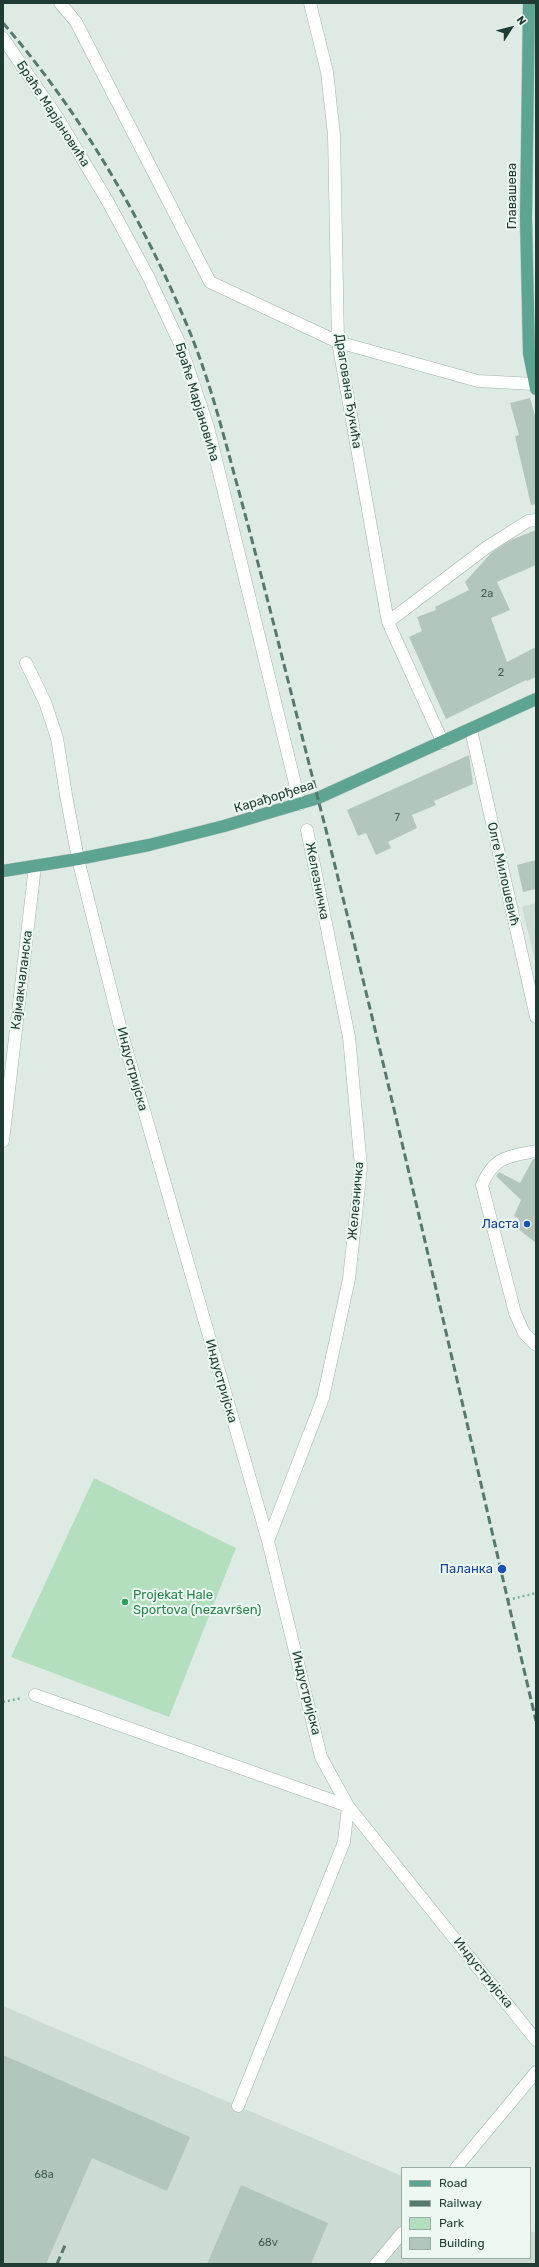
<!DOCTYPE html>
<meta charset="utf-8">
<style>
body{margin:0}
#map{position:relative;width:539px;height:2267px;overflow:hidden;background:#deebe5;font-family:Rubik,sans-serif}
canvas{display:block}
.frame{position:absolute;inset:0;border:4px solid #1e3c34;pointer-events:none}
.legend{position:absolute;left:401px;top:2167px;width:130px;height:92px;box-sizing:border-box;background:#eef8f3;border:1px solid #9bada7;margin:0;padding:5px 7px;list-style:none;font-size:12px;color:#1e3c34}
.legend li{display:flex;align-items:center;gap:8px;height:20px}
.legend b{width:20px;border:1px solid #9bada7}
.north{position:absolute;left:491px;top:8px;width:40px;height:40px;-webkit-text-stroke:3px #eef8f3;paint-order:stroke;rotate:54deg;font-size:11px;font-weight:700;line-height:16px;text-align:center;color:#1e3c34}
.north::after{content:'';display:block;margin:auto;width:14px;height:18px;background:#1e3c34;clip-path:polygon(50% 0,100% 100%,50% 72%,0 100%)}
</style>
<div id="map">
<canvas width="539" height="2267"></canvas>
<div class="frame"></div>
<ul class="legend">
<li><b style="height:5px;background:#5da592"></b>Road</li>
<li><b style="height:5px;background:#57786f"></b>Railway</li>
<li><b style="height:11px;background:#b4dfbf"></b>Park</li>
<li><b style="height:11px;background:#b3c6be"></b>Building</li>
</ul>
<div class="north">N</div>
</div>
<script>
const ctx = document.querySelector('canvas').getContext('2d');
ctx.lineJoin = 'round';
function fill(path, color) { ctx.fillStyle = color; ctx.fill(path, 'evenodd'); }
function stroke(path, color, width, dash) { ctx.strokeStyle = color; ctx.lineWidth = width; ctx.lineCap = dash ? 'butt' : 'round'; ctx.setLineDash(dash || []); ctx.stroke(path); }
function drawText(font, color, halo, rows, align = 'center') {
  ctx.font = font + ' Rubik,sans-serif'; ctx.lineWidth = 4; ctx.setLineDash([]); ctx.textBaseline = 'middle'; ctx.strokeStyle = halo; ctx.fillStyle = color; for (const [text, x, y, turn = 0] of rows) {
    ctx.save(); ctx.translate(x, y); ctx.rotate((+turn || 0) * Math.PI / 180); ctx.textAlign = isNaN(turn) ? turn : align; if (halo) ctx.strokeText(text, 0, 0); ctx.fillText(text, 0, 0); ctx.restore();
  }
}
fill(new Path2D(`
 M536 903V966L522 907Z
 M3 2006 402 2176V2258H530V2231L536 2233V2264H3Z`), '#ccdbd4');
fill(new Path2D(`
 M94 1478 236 1548 169 1717 11 1657Z`), '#b4dfbf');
fill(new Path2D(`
 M530 398 536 419V504L531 505 515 436 519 435 510 403Z
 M536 530V565L497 582 510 610 491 618 507 662 536 647V677L527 681 526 680 446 719 409 637 422 631 417 617 436 610 435 607 469 590 465 582 492 552 511 540Z
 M469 755 473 784 434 801 436 805 412 815 417 828 388 842 391 848 376 855 366 833 358 836 347 810Z
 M536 860V889L523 892 517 865Z
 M533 1159H536V1243L518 1229 519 1219 514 1216 521 1200 496 1176 499 1172 520 1183Z
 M3 2055 190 2137 167 2191 92 2158 46 2264H3Z
 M241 2185 328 2223 311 2264H207Z`), '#b3c6be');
const minor = new Path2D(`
 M60 3 76 22 210 282 338 342 478 381 534 384
 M310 3 327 72 334 135 338 342 388 622 443 743
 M3 38 59 120 108 202 148 276 180 344 208 427 300 804
 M388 622 487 547 528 521 536 520
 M26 663 45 702 57 738 66 795 78 859 122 1034 268 1541 321 1757 348 1806 536 2040
 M471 730 536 1017
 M3 1141 35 866
 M536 1151C508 1157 494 1156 482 1185L515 1313 524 1333 536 1345
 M268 1541 323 1398 349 1279 361 1167 349 1037 307 830
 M35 1695 348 1806 344 1842 238 2106
 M456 2168 536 2072
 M376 2264 402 2233`);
const major = new Path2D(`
 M529 3 526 218 529 353 536 389
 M3 871 78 859 149 845 224 826 318 798 536 699`);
stroke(minor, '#a1b3ac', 13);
stroke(major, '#c0c8c6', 13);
stroke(new Path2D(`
 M508 1600 536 1593
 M3 1702 22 1698`), '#7bb2a0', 2.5, [2, 3]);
stroke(minor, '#fff', 12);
stroke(major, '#5da592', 12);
stroke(new Path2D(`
 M3 23C81 113 144 221 189 330 212 386 226 445 242 503 271 610 297 718 325 826 400 1123 466 1423 536 1721
 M57 2264 66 2243`), '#57786f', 3, [8, 4]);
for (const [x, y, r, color] of [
 [527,1224,4,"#1a4fb4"],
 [502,1569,5,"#1a4fb4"],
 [125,1602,4,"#2e9e5b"]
]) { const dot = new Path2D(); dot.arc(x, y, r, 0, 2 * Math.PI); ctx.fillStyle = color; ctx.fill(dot); stroke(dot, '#eef8f3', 1.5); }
drawText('11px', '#435e56', null, [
 ["2a",487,594],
 ["2",501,673],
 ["7",397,818],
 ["68a",44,2175],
 ["68v",268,2243]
]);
drawText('13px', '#1e3c34', '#eef8f3', [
 ["Браће Марјановића",53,114,57],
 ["Главашева",512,196,-90],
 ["Драгована Ђукића",348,391,81],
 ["Браће Марјановића",197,402,73],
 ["Карађорђева",274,797,-17],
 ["Олге Милошевић",503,874,77],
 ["Железничка",317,881,79],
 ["Кајмакчаланска",22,980,-83],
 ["Индустријска",132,1069,75],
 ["Железничка",356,1201,-85],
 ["Индустријска",221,1381,74],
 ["Индустријска",306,1693,76],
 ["Индустријска",483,1973,51]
]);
drawText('13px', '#164399', '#eef8f3', [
 ["Ласта",519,1224],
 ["Паланка",493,1569]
], 'right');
drawText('13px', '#27864d', '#eef8f3', [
 ["Projekat Hale",133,1595],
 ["Sportova (nezavršen)",133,1610]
], 'left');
</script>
